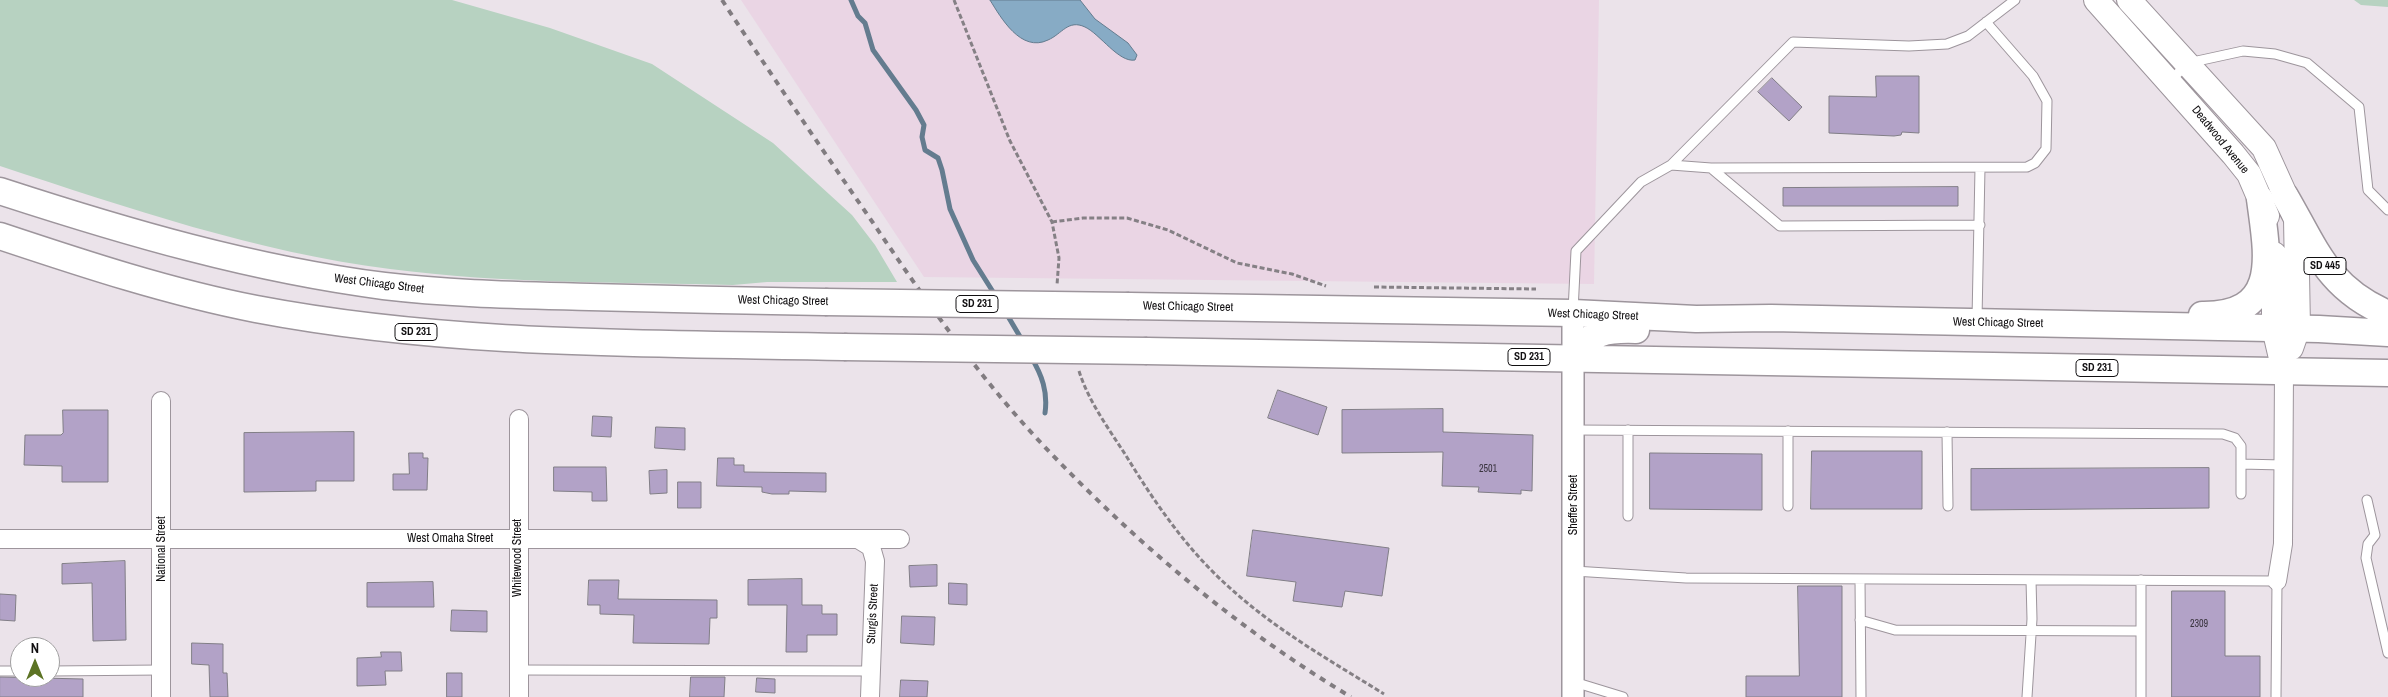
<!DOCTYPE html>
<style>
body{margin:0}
#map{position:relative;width:2388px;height:697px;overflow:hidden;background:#ebe3ea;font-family:"Archivo Narrow",sans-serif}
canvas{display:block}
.north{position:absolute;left:10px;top:637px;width:50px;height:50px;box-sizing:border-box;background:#fff;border:1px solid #a09fa0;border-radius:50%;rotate:0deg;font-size:14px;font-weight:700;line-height:20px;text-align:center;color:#110f11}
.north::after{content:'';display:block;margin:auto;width:18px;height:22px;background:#5c7324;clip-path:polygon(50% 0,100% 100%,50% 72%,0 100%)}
</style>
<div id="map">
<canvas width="2388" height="697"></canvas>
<div class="north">N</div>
</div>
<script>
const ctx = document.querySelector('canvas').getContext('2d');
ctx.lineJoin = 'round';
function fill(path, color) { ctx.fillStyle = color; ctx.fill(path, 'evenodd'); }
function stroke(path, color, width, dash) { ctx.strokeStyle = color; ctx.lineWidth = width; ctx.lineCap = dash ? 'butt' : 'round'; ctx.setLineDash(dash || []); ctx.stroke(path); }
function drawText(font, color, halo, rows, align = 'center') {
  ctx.font = font + ' "Archivo Narrow",sans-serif'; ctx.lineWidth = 4; ctx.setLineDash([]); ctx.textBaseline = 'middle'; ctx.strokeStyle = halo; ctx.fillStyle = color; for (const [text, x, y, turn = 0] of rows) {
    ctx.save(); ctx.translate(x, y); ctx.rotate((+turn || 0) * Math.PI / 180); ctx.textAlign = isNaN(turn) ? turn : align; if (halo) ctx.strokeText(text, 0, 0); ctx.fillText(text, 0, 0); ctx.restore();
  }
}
fill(new Path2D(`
 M741 0H1599L1594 284 924 277Z`), '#ead5e4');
fill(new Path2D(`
 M0 0H452L550 28 652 64 773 143 852 215 875 245 897 282H767L733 285C619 282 504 284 390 269 256 252 128 208 0 166Z
 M2354 0H2388V7L2361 5Z`), '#b7d2c1');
const water = new Path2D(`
 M990 0H1080L1095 19 1128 43 1137 55 1135 60C1119 63 1100 34 1085 27 1068 19 1062 34 1048 40 1021 53 1001 18 990 0Z`);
fill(water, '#87abc5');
stroke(water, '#647c8f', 1);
stroke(new Path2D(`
 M851 0 858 16 865 23 873 50 916 110 924 125 922 137 925 150 938 158 942 170 950 209 973 260 995 295
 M1006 313 1022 340
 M1031 357C1042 375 1048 392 1045 413`), '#647c8f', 5);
const building = new Path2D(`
 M1876 76H1919V133L1902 132 1901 135 1894 136 1829 133V96L1876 97Z
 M1772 78 1802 107 1789 121 1758 92Z
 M1958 187V206H1783V188Z
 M1278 390 1327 407 1318 435 1268 418Z
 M1443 409V432L1533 435 1532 491 1521 490V494L1478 492 1479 487 1442 486 1443 452 1342 453V410Z
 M63 410H108V482H62V466L24 465 25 435H61L63 433Z
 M593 416 612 417 611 437 592 436Z
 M656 427 685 428V450L655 448Z
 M354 432V481H316V491L244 492V433Z
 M1812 451H1922V509H1811Z
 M409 453H423V458H428L427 490H393V474H409Z
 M1650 453 1762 454V510L1650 509Z
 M718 458H734V465H744V472L826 473V492L789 491V494H772L762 492V487L717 486Z
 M554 467H606L607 501H592V492L554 491Z
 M2209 468V508L1971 510V469Z
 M667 470V493L650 494 649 471Z
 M678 482H701V508H678Z
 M1253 530 1389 548 1382 596 1345 591 1342 607 1293 601 1296 582 1247 576Z
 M125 561 126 640 93 641 92 583 62 584V564Z
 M937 565V586L910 587 909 566Z
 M802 579V605H822V614H837V635H807V652H786L787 605H748V580Z
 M589 580H619L618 599 717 600V618H710L709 644 633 643 634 615 600 614V605H588Z
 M433 582 434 607H367V583Z
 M949 583 967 584V605L949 604Z
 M1798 586H1842V697H1746V676H1799Z
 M2172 591H2225V656H2260V697H2172Z
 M0 594 16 595 15 621 0 620Z
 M452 610 487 611V632L451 631Z
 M902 616 935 617 934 645 901 643Z
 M192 643 223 644V673H227L228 697H210L209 665 192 664Z
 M381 652H401L402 671H385L386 685 357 686V658L381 657Z
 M447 673H462V697H447Z
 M0 677 83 679V697H0Z
 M691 677H725L724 697H690Z
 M757 678 775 679V693L756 692Z
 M901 680 928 681 927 697H900Z`);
fill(building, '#b2a2c7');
stroke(building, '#817e86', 1);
const service = new Path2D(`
 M2170 81 2188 63 2243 51 2275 54 2307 63 2359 107 2368 190 2388 210
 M1671 165 1711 168 2027 167 2035 163 2046 149 2047 101 2033 76 1986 22
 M1711 168 1780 226 1980 225
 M1573 311 1576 251 1641 182 1671 165 1793 42 1909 46 1947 44 1968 36 2015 0
 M1977 319 1980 168
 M1574 430 2223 434 2235 438 2241 446V494
 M1628 430V516
 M1788 431V506
 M1947 432 1948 506
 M2241 464 2283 465
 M2367 500 2375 535 2368 544 2366 558 2388 653
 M1574 571 1686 578 2277 581 2276 697
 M1860 579 1861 697
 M2141 580V697
 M1860 620 1895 630 2141 631
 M518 670 870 671
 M0 671H20
 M50 671 161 670
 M1574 682 1623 697
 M2027 697 2032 619 2031 580`);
const minor = new Path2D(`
 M0 539H900
 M858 539 871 547 875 561 870 697
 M2277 581 2283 544 2284 371
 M161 697V401
 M519 697V419`);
const tertiary = new Path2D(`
 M1573 697V313`);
const secondary = new Path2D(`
 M2096 0 2233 154 2249 174 2267 216
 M2129 0 2264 148 2296 219 2298 328 2291 348
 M2274 254V328L2284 371`);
const primary = new Path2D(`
 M0 191C126 232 252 269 384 286 452 294 521 295 590 297 668 299 747 301 825 302
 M2285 196C2316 249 2327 288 2388 314
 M0 236C84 264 169 292 256 309 450 346 648 343 844 347
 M1129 306 1573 313 1696 319 1771 318 2319 329 2388 333
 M2202 315C2282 316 2267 253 2260 199
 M1147 351 2388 373
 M1573 358C1589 331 1608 329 1636 330`);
stroke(service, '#9d959c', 11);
stroke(minor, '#9d959c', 20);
stroke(tertiary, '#9d959c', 24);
stroke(secondary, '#9d959c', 26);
stroke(primary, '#9d959c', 29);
stroke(new Path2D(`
 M954 0 1010 141 1052 222 1059 258 1057 285
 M1052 222 1083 218H1127L1168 230 1237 263 1292 274 1326 286
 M1374 287 1536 289
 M1079 371C1088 400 1108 428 1125 454 1155 503 1187 550 1230 588 1276 630 1331 661 1384 694`), '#858085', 3, [5, 2.5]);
stroke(service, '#fff', 9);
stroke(minor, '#fff', 18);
stroke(tertiary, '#fff', 21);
stroke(secondary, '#fff', 24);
stroke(primary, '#fff', 26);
stroke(new Path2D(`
 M722 0C770 73 819 145 869 217 922 295 977 375 1042 444 1134 541 1236 628 1351 697`), '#817c80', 4, [6, 6]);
const primaryBridge = new Path2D(`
 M825 302 1129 306
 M844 347 1147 351`);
stroke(primaryBridge, '#9d959c', 29, []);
stroke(primaryBridge, '#fff', 26);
drawText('10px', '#39343e', null, [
 ["2501",1488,469],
 ["2309",2199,624]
]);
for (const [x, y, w] of [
 [2325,266,42],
 [977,304,42],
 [416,332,42],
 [1529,357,42],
 [2097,368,42]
]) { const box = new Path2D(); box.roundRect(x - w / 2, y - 8.5, w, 17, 4); ctx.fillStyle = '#fff'; ctx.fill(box); stroke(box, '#110f11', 1); }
drawText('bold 11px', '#110f11', null, [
 ["SD 445",2325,266],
 ["SD 231",977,304],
 ["SD 231",416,332],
 ["SD 231",1529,357],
 ["SD 231",2097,368]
]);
drawText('12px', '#110f11', '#fff', [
 ["Deadwood Avenue",2220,140,51],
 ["West Chicago Street",379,284,7],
 ["West Chicago Street",783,301,1],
 ["West Chicago Street",1188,307,1],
 ["West Chicago Street",1593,315,2],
 ["West Chicago Street",1998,323,1],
 ["Sheffer Street",1574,505,-90],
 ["West Omaha Street",450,539],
 ["National Street",162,549,-90],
 ["Whitewood Street",518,558,-90],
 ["Sturgis Street",873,614,-87]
]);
</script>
